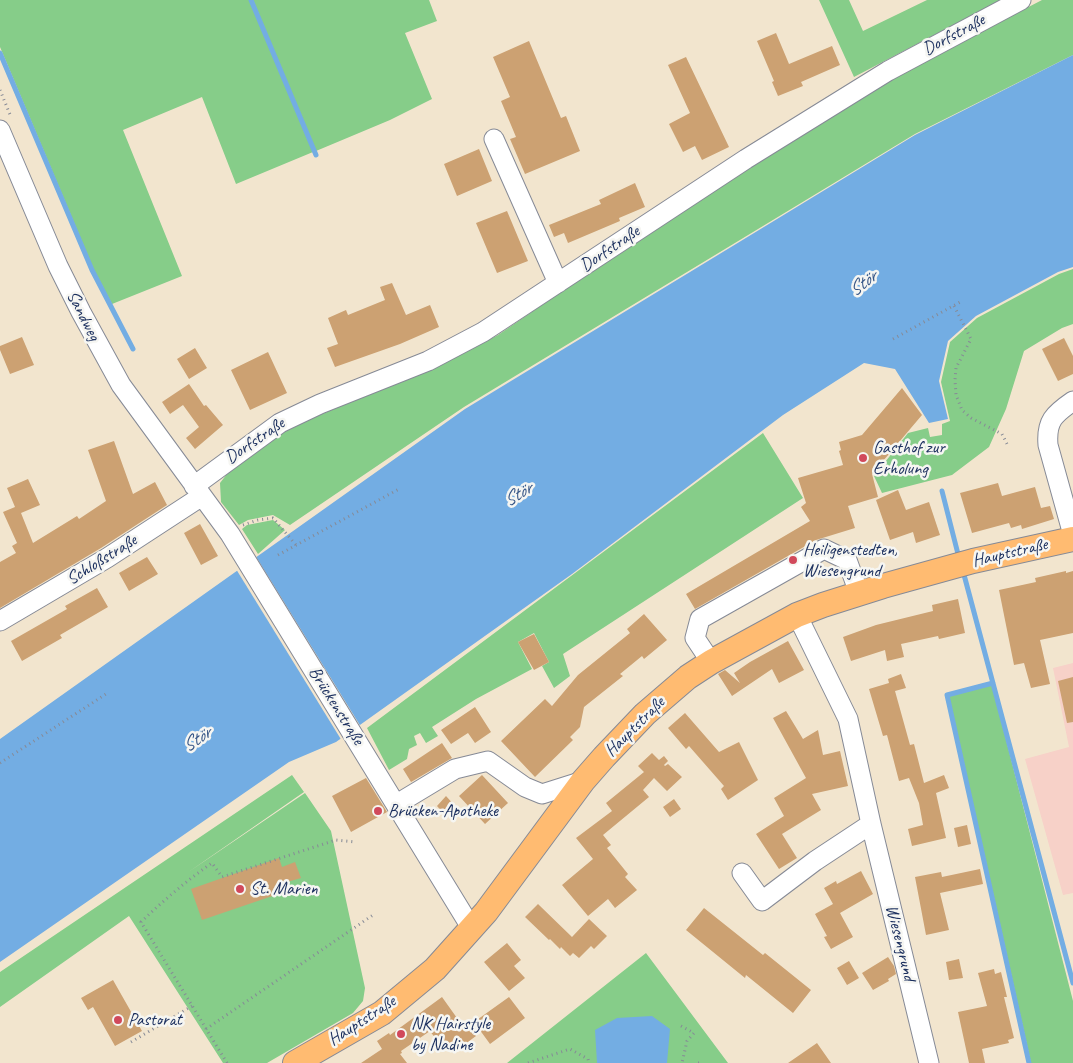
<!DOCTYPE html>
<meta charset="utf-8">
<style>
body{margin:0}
canvas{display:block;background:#f2e5ce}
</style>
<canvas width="1073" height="1063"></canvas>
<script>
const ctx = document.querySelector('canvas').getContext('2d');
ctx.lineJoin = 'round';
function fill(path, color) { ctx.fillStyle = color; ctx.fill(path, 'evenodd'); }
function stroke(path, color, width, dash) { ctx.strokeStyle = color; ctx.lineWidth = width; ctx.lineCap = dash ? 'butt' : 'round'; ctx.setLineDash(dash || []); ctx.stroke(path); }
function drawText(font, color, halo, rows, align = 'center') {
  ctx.font = font + ' Caveat,sans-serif'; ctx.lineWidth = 5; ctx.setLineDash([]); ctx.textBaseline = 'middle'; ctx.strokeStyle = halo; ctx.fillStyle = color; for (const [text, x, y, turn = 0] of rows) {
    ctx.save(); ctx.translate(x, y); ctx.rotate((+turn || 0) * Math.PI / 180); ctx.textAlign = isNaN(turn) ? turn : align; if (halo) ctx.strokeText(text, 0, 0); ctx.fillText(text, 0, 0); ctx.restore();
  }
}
fill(new Path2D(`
 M1073 663V893L1063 895 1025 759 1069 747 1053 668Z`), '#f7d1c8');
fill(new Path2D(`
 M0 0H250L313 152 236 184 202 97 123 130 182 276 112 304 94 270 0 47Z
 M253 0H429L437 21 405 33 432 99 390 120 316 151Z
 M819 0H849L863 31 927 0H1001L854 77Z
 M1042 0H1073V55L915 134 464 407 290 525 273 515 248 520 239 525 221 502 220 483 237 461 275 434 454 358 498 335 699 198 888 80Z
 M1073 269V324L1062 328 1024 351 1006 409 989 447 952 475 882 493 874 476 908 433 928 428 930 437 942 435V424L950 421 941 382 950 342 977 318 1059 274Z
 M763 433 803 498 563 654 570 676 554 688 542 666 549 662 534 633 518 642 532 669 476 699 432 727 438 736 426 743 420 733 414 736 417 745 409 749 407 759 389 770 367 728Z
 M273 520 285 530 258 554 242 529 247 525Z
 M992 685 1073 1001V1063H1031L949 696Z
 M292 775 304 792 187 873 305 793 331 831 365 988 363 1001 353 1013 267 1063H223L129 916 0 1007V972Z
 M646 953 728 1063H507Z`), '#86cd89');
fill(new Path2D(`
 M1073 55V267L1058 272 976 316 948 341 939 381 948 419 929 423 895 369 864 363 783 415 572 574 336 742 289 762 0 962V739L465 409 915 135Z
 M652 1016 670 1029 667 1063H597L595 1030 617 1018Z`), '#73ade3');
fill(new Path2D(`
 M255 555 361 727 342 741 236 569Z`), '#f2e5ce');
stroke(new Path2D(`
 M251 0 316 155
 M0 53 92 270 133 349
 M942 491 959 558
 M963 571 1073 983
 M993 683 947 695 1029 1063`), '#73ade3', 5);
fill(new Path2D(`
 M776 33 789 64 832 46 840 65 801 82 803 86 778 96 772 82 774 81 757 41Z
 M529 41 561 118 566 116 580 151 525 174 510 139 516 137 501 101 510 97 493 57Z
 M686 57 729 147 702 160 695 146 683 152 669 124 690 113 668 65Z
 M479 149 492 181 457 196 444 164Z
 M635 183 645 207 619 218 620 221 568 243 564 233 554 237 549 225 601 204 599 200Z
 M507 211 528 261 497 273 476 223Z
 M392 283 406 315 430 305 439 327 400 344 335 367 327 348 338 344 328 318 346 310 348 315 385 300 380 287Z
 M22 337 34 365 10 374 0 350V346Z
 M1064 338 1073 356V374L1058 381 1042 349Z
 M195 348 207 368 189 379 177 359Z
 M268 352 287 393 250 410 231 370Z
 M189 384 204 406 206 405 223 425 195 449 186 438 199 427 183 405 170 414 162 402Z
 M902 388 922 415 872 474 878 497 848 506 855 528 816 540 695 609 686 594 810 521 801 507 806 503 798 478 843 465 839 451 841 450 839 442 862 435Z
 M114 441 133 494 155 482 167 505 101 548 0 608V562L16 553 12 546 17 543 3 512 15 507 7 488 28 479 40 505 21 513 33 543 77 516 79 519 106 501 88 450Z
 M998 483 1002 496 1035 487 1041 508 1050 506 1054 519 1022 529 1021 525 1011 528 1009 523 972 533 960 493Z
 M898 490 906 510 929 502 940 535 916 543 913 532 890 540 876 500Z
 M200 524 218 556 201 565 184 533Z
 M147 557 158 574 129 591 119 573Z
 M1066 571V573L1073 571V633L1040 640 1050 684 1031 688 1024 663 1014 665 999 590 1036 582 1035 578Z
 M97 588 108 607 60 635 62 638 22 661 11 641 67 609 65 606Z
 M958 599 965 633 939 639 938 636 901 644 904 657 887 661 885 650 851 661 843 637 876 625 933 611 932 605Z
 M644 614 667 640 644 659 642 656 620 674 623 676 584 707 580 727 570 737 573 740 535 777 501 741 545 699 552 706 578 675 630 633 627 629Z
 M534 634 549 662 534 670 518 642Z
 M788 641 804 670 779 683 772 669 732 696 718 674 725 670 740 683 734 673 750 662Z
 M901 674 906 688 895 691 910 745 914 744 924 783 944 775 949 788 936 793 946 838 912 846 908 829 923 825 919 803 909 778 899 781 887 735 883 736 869 689 889 683 888 679Z
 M1073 677V722L1067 723 1058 681Z
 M475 707 491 732 475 743 468 733 451 744 441 730Z
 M786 711 803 739 818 730 823 755 840 751 848 786 812 794 821 810 782 834 797 858 779 869 756 834 784 816 774 798 806 778 773 718Z
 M685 713 719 752 739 742 758 780 728 800 721 789 724 786 689 746 686 749 668 728Z
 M442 743 452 758 411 782 403 769Z
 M652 753 659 760 664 756 668 761 664 765 665 766 668 764 682 777 667 791 654 778 643 790 649 797 603 835 611 845 607 848 628 874 625 877 637 890 615 908 608 899 588 916 562 885 593 859 576 838 612 811 606 803 644 772 638 766Z
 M482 775 508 803 485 824 459 796Z
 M366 778 387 812 351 832 332 796Z
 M446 796 456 807 446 816 437 806Z
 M674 799 681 809 670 817 663 807Z
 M967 825 971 844 958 847 954 828Z
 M279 858 282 867 295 862 301 878 287 882 290 890 202 920 191 889Z
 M980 869 983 884 940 893 949 930 926 935 915 877 941 872 942 877Z
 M861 871 873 894 840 913 853 937 831 949 824 937 827 936 815 914 833 904 824 888 836 881 837 884Z
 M538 904 572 937 589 919 607 936 594 949 591 946 579 958 573 953 570 956 561 947 560 949 550 939 549 940 525 917Z
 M704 908 763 955 765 953 811 990 793 1013 746 975 745 978 686 930Z
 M507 943 521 960 514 966 525 978 509 991 484 962Z
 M888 957 894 966 896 974 888 979 889 981 873 990 862 973Z
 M959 959 963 978 949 980 946 962Z
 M849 961 859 978 847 985 837 968Z
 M994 969 995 974 1001 972 1007 997H1004L1014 1038 1008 1040 1009 1043 982 1049 985 1063H969L958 1012 987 1006 978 973Z
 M113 980 142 1031 115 1046 93 1007 88 1010 81 998Z
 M442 997 462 1025 466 1022 476 1036 453 1053 442 1039 438 1042 430 1031 401 1051 402 1053 400 1054 407 1063H361L382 1049 377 1041 389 1033 390 1035Z
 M509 997 525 1018 490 1044 474 1022Z
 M817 1043 831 1063H788Z`), '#cca172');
const minor = new Path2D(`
 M0 130 58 266 81 312 121 385 230 534 472 929
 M494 139 558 283
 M1073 401C1054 414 1046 421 1048 445L1073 535
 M194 486 280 423 320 404 428 361 483 332 746 159 888 71 1021 0
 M797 615 848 719 871 824 929 1063
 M0 621 107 558 202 496
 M711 662 695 638 700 619 824 549 847 560 859 593
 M397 804 455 769 488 761 525 787 542 794 583 781
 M742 873 762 901 815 861 871 824`);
const major = new Path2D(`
 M295 1063 382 1013 435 969 486 912 583 781 604 757 645 714 688 677 711 662 797 615 823 605 883 586 973 561 1073 539`);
stroke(minor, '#868a96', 21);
stroke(major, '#868a96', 26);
stroke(new Path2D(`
 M0 90 11 117
 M954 306 971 339 956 368 955 380 956 395 962 410 971 418 1002 434 1008 446
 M893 339 962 301
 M243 525 258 520 273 518 296 545
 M278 555 399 489
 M0 763 106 694
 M681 1026 694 1033 687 1041 682 1063
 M206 1029 373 915
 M131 1042 192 1006
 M227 1063 141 922C163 901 186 881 212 863L222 877 336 840 355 842
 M528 1063 570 1049 588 1059 589 1063
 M698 1063H699`), '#868a96', 3, [1, 4]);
stroke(minor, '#fff', 19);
stroke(major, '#ffbb71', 24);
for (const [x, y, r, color] of [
 [863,458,5,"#d1495b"],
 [793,560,5,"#d1495b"],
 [378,811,5,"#d1495b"],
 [240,889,5,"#d1495b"],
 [118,1020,5,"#d1495b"],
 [401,1034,5,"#d1495b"]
]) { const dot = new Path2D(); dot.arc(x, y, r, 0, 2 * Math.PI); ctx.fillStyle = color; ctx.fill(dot); stroke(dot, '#f6f6f2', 2); }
drawText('18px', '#1b2f5e', '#f6f6f2', [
 ["Dorfstraße",954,35,-28],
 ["Dorfstraße",610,249,-34],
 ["Sandweg",83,316,63],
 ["Dorfstraße",255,441,-34],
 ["Hauptstraße",1010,553,-13],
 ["Schloßstraße",102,560,-32],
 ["Brückenstraße",336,706,58],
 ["Hauptstraße",635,727,-45],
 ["Wiesengrund",900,943,76],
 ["Hauptstraße",362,1021,-33]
]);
drawText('18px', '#1b2f5e', '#f6f6f2', [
 ["Gasthof zur",873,448],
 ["Erholung",873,469],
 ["Heiligenstedten,",803,550],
 ["Wiesengrund",803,571],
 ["Brücken-Apotheke",388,811],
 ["St. Marien",250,889],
 ["Pastorat",128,1020],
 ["NK Hairstyle",411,1024],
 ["by Nadine",411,1045]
], 'left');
drawText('italic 19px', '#355586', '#f6f6f2', [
 ["Stör",863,284,-37],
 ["Stör",518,495,-31],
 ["Stör",197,740,-33]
]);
</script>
